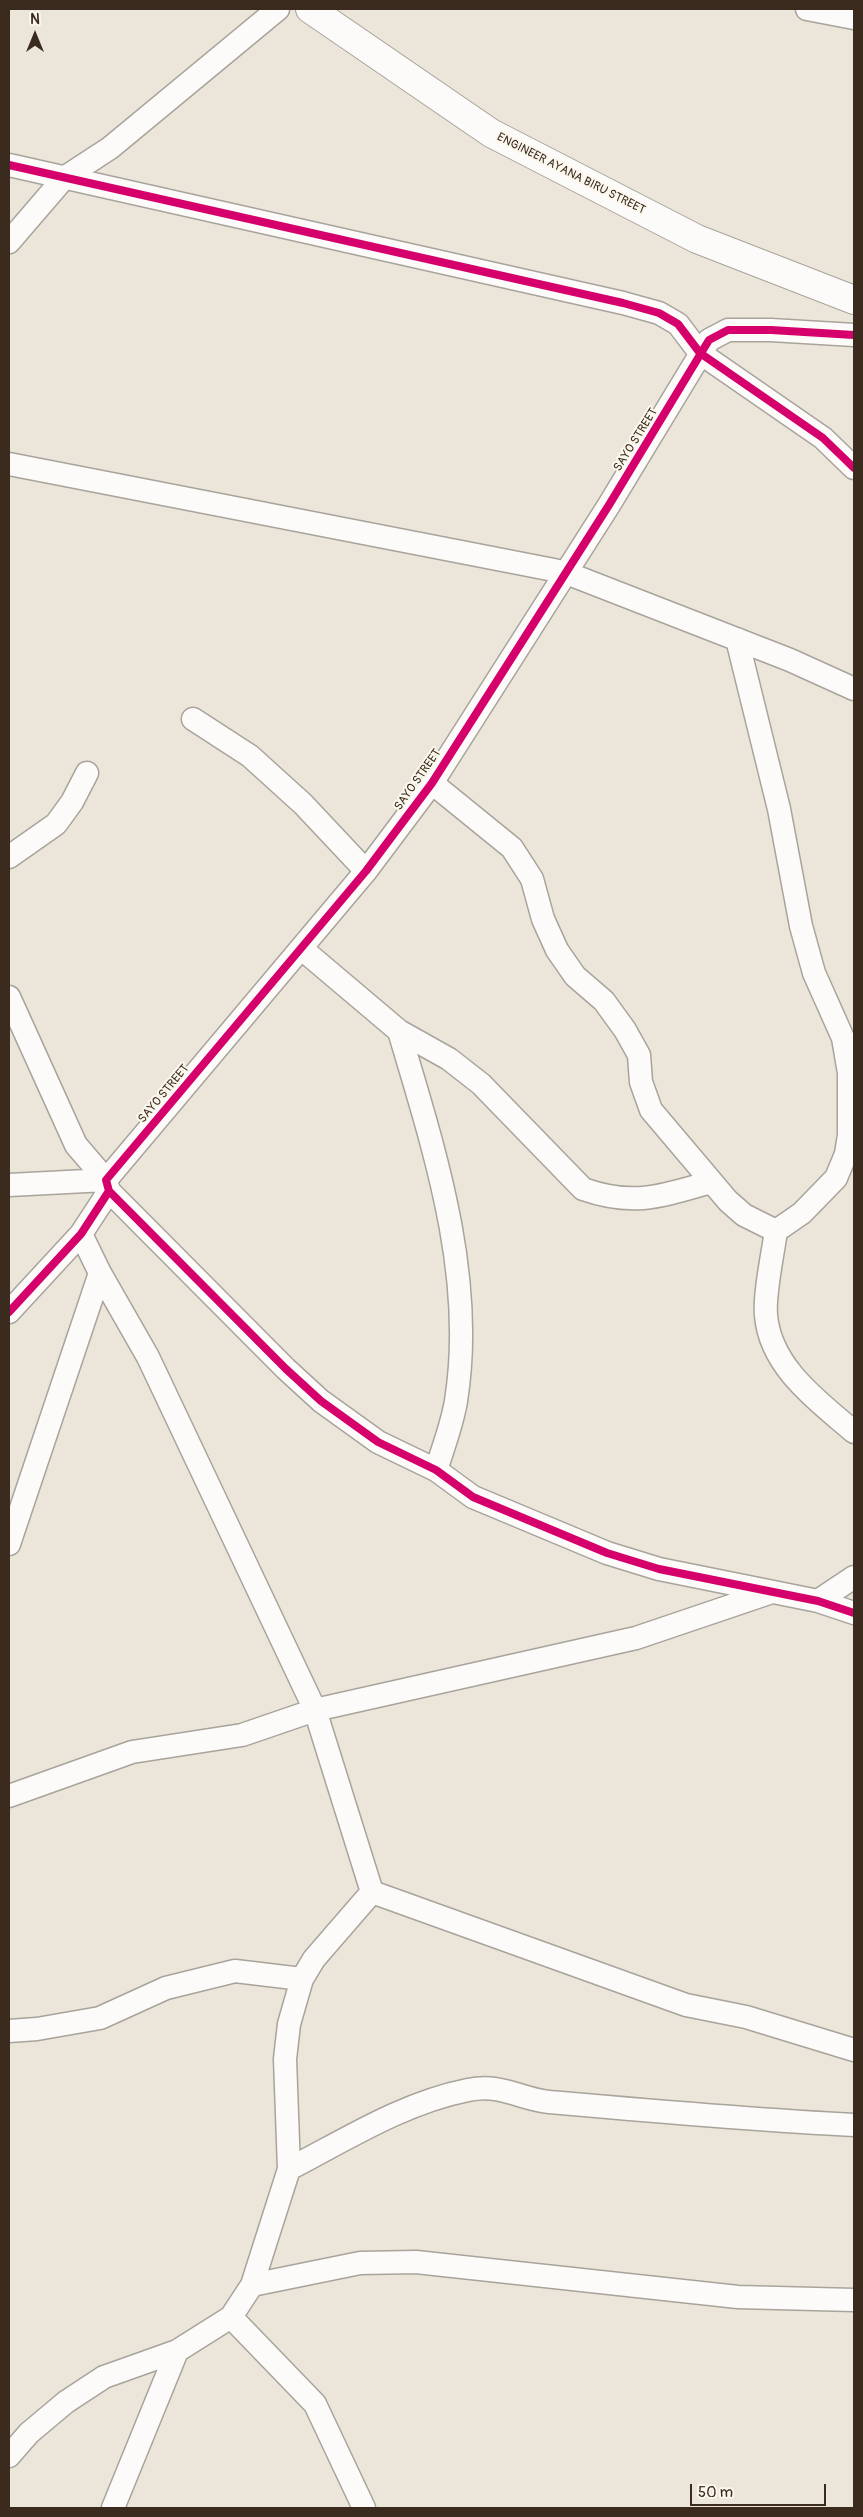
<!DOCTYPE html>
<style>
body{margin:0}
#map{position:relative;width:863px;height:2517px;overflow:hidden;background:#ece6da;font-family:Pangolin,sans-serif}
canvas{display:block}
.frame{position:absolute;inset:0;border:10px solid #3b2a1e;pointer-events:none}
.north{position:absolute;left:10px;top:10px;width:50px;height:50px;-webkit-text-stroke:4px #fbf7ec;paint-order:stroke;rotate:0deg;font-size:14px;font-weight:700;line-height:20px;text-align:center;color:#3b2a1e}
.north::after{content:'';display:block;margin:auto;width:18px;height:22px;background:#3b2a1e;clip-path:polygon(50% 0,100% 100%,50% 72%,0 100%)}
.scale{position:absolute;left:690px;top:2484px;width:136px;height:22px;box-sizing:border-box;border:2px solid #3b2a1e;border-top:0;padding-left:6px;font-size:15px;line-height:18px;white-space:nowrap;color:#3b2a1e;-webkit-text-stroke:4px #fbf7ec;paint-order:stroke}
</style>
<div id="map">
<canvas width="863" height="2517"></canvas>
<div class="frame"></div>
<div class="north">N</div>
<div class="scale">50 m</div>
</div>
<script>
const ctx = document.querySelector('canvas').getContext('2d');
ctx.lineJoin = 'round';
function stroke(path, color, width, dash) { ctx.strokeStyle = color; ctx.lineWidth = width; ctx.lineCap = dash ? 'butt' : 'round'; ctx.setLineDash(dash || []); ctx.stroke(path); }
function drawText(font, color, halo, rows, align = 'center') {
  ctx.font = font + ' Pangolin,sans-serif'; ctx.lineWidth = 4; ctx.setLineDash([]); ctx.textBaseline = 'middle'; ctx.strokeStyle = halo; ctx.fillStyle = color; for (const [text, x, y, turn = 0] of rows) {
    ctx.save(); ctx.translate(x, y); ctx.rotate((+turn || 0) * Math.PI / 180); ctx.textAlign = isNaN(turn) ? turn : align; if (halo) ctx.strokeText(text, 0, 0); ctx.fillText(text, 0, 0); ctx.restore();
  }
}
const minor = new Path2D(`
 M807 9 854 18
 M9 165 623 303 659 313 678 324 700 353 823 438 854 468
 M9 242 64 178 110 148 278 9
 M9 464 564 572 790 660 854 689
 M737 639 779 809 801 926 814 973 843 1038 849 1073V1135L846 1154 836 1178 802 1213 776 1231C773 1253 764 1294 766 1315 770 1367 818 1401 854 1432
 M193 719 250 756 303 804 366 871
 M432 783 512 848 532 879 543 919 557 950 575 976 604 1001 625 1030 639 1055 641 1082 651 1110 728 1201 744 1215 776 1231
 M9 857 56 824 72 802 87 773
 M302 949 399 1031 449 1059 481 1084 583 1189C634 1207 662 1196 711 1182
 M9 997 76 1145 106 1180
 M399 1031C434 1149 476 1276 456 1401 452 1425 443 1448 436 1470
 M9 1185 106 1180
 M109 1191 286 1369 321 1401 378 1442 436 1470 473 1497 607 1553 659 1569 818 1601 854 1613
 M81 1234 100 1273 148 1357 315 1710 372 1892
 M9 1312 81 1234 109 1191 106 1180 366 871 432 783 609 505 709 340 728 330H771L854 335
 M9 1544 100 1273
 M818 1601 854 1577
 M9 1796 132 1752 242 1735 315 1710 636 1638 772 1592
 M372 1892 686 2005 746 2017 854 2050
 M9 2031 37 2029 100 2018 166 1988 235 1971 302 1979
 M289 2169C347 2139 403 2103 468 2090 502 2083 519 2099 549 2102 651 2111 752 2120 854 2125
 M252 2285 360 2263 416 2262 738 2297 854 2300
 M231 2317 315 2404 364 2508
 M9 2456 29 2433 66 2402 104 2377 177 2351 231 2317 252 2285 289 2169 285 2059 289 2024 302 1979 314 1959 372 1892
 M113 2508 177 2351`);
const major = new Path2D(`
 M310 9 491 133 697 239 854 300`);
stroke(minor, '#a8a39b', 25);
stroke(major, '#a8a39b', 30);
stroke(minor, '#fcfbf9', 22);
stroke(major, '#fcfbf9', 28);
stroke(new Path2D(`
 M9 165 623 303 659 313 678 324 700 353 823 438 854 468
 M109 1191 286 1369 321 1401 378 1442 436 1470 473 1497 607 1553 659 1569 818 1601 854 1613
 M9 1312 81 1234 109 1191 106 1180 366 871 432 783 609 505 709 340 728 330H771L854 335`), '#d6006c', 8);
drawText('12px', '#3b2a1e', '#fbf7ec', [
 ["ENGINEER AYANA BIRU STREET",571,174,27],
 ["SAYO STREET",636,440,-58],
 ["SAYO STREET",418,780,-55],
 ["SAYO STREET",164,1094,-50]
]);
</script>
